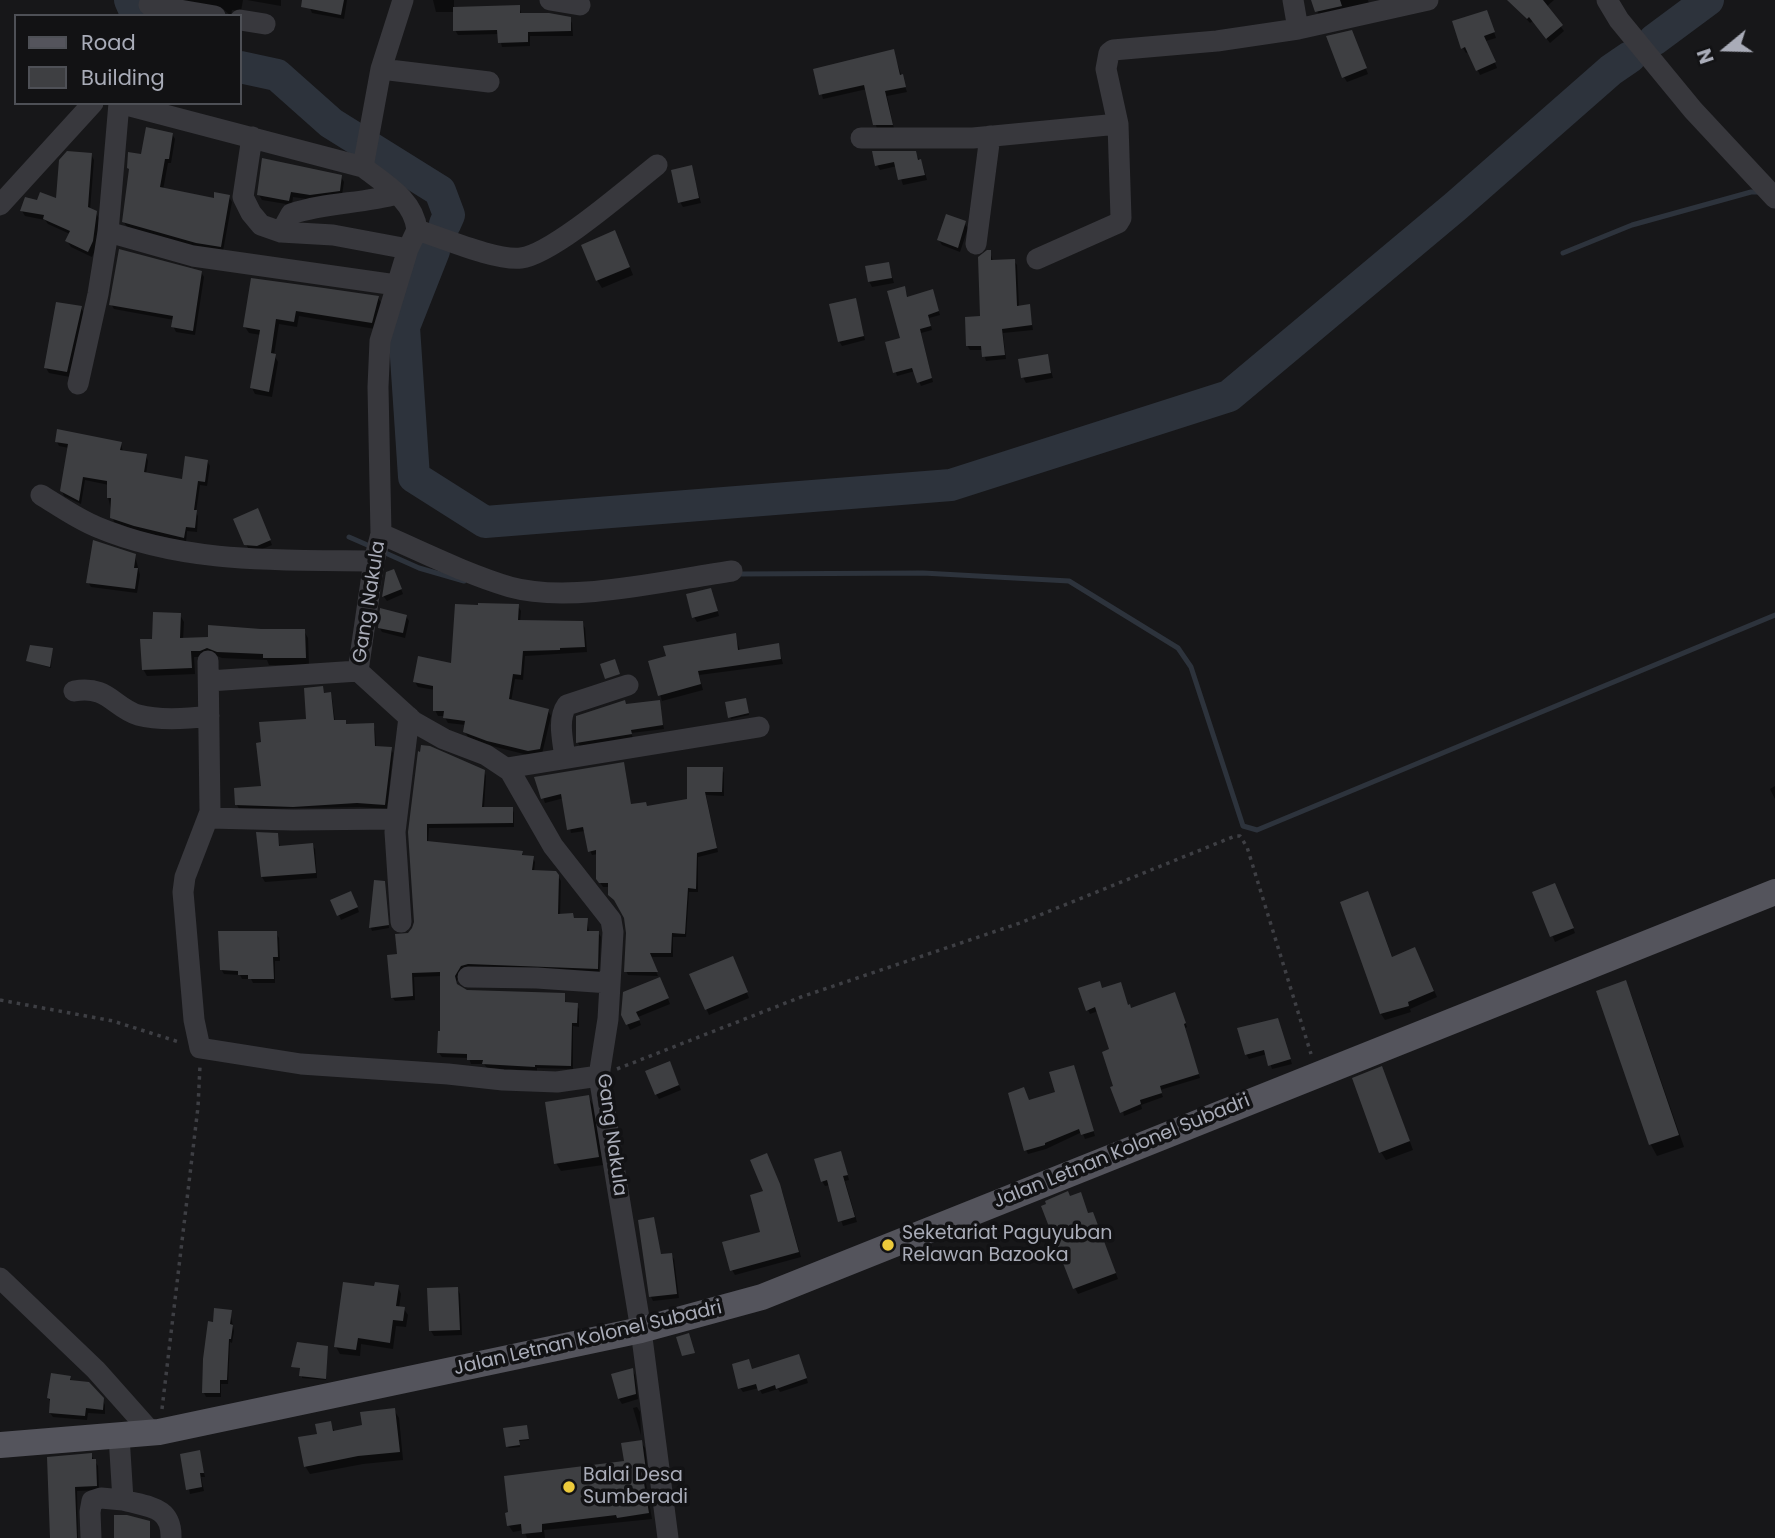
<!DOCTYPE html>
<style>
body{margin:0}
#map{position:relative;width:1775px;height:1538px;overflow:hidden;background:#171719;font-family:Poppins,sans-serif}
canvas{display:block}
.legend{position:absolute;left:14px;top:14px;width:228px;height:91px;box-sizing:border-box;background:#121214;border:2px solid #4e5056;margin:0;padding:9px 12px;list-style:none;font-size:21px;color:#a9acb8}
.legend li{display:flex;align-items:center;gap:14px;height:35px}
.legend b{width:35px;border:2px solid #4e5056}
.north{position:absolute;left:1691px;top:14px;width:70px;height:70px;-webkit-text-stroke:5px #121214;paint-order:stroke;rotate:251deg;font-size:19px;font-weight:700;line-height:28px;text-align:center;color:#a9acb8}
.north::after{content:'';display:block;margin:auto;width:24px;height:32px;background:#a9acb8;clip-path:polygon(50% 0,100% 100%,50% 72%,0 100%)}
</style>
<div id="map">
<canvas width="1775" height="1538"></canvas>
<ul class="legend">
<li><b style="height:9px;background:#54545c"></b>Road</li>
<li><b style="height:19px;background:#3e3f42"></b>Building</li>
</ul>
<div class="north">N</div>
</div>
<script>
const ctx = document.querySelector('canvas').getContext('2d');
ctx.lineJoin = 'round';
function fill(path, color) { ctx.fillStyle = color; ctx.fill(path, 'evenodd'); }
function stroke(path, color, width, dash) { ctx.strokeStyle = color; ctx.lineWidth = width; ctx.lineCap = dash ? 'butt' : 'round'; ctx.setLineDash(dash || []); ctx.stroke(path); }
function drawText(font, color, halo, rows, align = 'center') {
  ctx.font = font + ' Poppins,sans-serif'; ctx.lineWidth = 7; ctx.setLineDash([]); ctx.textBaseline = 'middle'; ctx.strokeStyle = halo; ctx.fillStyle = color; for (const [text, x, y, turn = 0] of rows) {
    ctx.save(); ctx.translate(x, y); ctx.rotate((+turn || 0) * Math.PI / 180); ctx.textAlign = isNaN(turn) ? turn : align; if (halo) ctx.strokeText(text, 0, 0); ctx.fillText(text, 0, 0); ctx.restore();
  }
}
fill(new Path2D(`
 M176 0H243L241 11 232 10 231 16 222 8Z
 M247 0H281V6Z
 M311 0H347L344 19 312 13 310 8Z
 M433 0H454V9L519 7 522 15 569 18 572 23 573 36H530V46L502 47 499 34 458 35 455 30 454 12H436Z
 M1312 0H1368L1370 7 1321 19Z
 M1509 0H1554L1546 7 1564 31 1550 43 1533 21 1530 23Z
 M1489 17 1496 38 1486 41 1497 68 1480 75 1469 52 1466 53 1463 48Z
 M1354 38 1368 74 1347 82 1344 77Z
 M893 51 907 92 887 96 894 129H877L867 89 823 99 815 70Z
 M172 134 175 139 171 163H168L163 190 215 200 229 197 232 202 223 251 200 248 127 227 124 222Z
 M915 153 923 166 927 180 903 185 897 166 880 170 877 165Z
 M91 154 94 160 90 210 95 212 99 218 96 248 92 257 71 247 67 241 70 234 48 224 45 220 25 216 22 211 38 202 57 201Z
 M691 167 701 203 683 207 680 202Z
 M341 177 344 182 342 195 314 200 293 197 292 205 262 200 259 195Z
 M964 223 968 228 960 252 942 245 939 240Z
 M619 240 633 275 602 288 597 280Z
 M990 252 993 261H1014L1017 265 1019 307 1029 306 1033 330 1003 333 1006 359 986 361 983 350H970L967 345 982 318Z
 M888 263 894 283 872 287 869 281Z
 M201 272 204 277 195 335 176 332 173 326 174 320 114 309 111 304Z
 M253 280 378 298 382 304 375 329 299 316 297 327 279 324 274 355 278 362 272 397 255 394 252 388 261 335 249 333 245 327Z
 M906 292 908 298 934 295 940 315 929 318 932 330 921 333 933 382 921 386 915 371 897 376 887 343 902 339Z
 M857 304 865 340 842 346 839 341Z
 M81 308 84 313 70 377 49 373 46 368Z
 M1047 356 1053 378 1026 383 1023 377Z
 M57 442 121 444 123 452 146 456 148 461 146 474 183 481 207 461 210 466 207 486 200 485 196 512 198 516 197 532 187 531 186 542 138 531 114 522 108 497 109 485 85 480 81 504 64 496 62 491 69 448 59 446Z
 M260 515 272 545 260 550H249L246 544Z
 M135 556 140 575 137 593 91 587 88 582Z
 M387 574 396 576 403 594 387 601 384 597Z
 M713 595 719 616 697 622 694 617Z
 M518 606 521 611 520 622 582 623 585 628 587 652 525 656 523 680 515 679 511 702 548 711 551 716 542 754 532 756 492 746 468 737 465 732 466 725 448 723 444 716H438L435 710V690L418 687 415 682 452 665Z
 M180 615 184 622 183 640 304 631 308 638 309 665H269L267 660 222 658 212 654 204 657H194L195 674 147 676 143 669 153 641Z
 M406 616 409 621 405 638 382 632 379 627Z
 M735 635 740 651 778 645 783 664 699 675 703 690 662 701 650 662Z
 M52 650 51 668 28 661Z
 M322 688 325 694H330L332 698 335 721 345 722 347 726 373 725 375 729 376 748 391 749 393 753 387 809 360 807 239 809 237 805 263 788 308 720Z
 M659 702 664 729 631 733 633 738 580 746 578 743 577 720 626 706Z
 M746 702 749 715 731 719 730 717Z
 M625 768 631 805 648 807 688 800 722 769 724 773V796L706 795 718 852 698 857V892H689L686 937H673V957H650L658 976 628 975 626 971 628 933 626 917 618 904 610 894V887H603L598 879V854L592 855 590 851 585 831 571 833 564 798 545 803 536 778Z
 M484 771 486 776 484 808H512L514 813V827L429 828 428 843 522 852 524 857 533 858 535 862 534 872 558 876 561 881 560 916 573 915 575 920H587L589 932H598L601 937 599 973 463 970 456 982 458 986 467 992 564 995 566 1004 576 1005 579 1009V1027L573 1026V1069L537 1068V1071L487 1068 484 1064H471L469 1058 442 1057 439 1053 442 1033V976L414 977 415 1000 395 1001 392 997 399 956 416 922 410 832Z
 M1775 786V799L1770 789Z
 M257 834 277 835 280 847 312 845 315 849 317 878 265 882 262 877Z
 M384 882 389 928 372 931 371 928Z
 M1558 890 1575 933 1555 942 1534 893Z
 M354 898 359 912 341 920 339 915Z
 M1371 900 1393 959 1418 955 1437 997 1410 1009 1411 1012 1385 1020 1381 1014Z
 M276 933 279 938 280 961H275V983H253L251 979H242L240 975 224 974 221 969Z
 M735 964 749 998 709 1015 692 975Z
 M1625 983 1631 994 1684 1147 1657 1156 1651 1145 1598 992Z
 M662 984 670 1004 638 1017 641 1025 630 1030 623 1015Z
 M1102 990 1132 1010 1176 998 1187 1027 1185 1028 1200 1078 1160 1090 1163 1097 1141 1105 1142 1109 1124 1116 1111 1050 1098 1011 1090 1014 1088 1010Z
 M1279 1024 1292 1064 1272 1069 1267 1054 1249 1059 1246 1054Z
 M1074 1067 1095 1136 1085 1139 1082 1132 1046 1149 1028 1154 1026 1150 1029 1102 1057 1093Z
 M672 1068 681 1090 659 1099 656 1094Z
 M1386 1077 1413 1150 1386 1160 1381 1152Z
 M588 1097 593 1105 603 1165 561 1171 556 1163Z
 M843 1158 849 1180 845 1181 857 1222 843 1226 830 1185 825 1186 822 1181Z
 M782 1191 801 1257 735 1275 732 1270 763 1233 765 1193Z
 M1093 1214 1118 1279 1078 1294 1075 1288 1088 1215Z
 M653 1219 661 1256 671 1255 674 1259 679 1298 653 1301 651 1297Z
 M398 1287 401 1294 399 1308 404 1309 408 1315 406 1327 396 1326 393 1349 361 1344 360 1356 340 1354 336 1347 376 1288Z
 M457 1288 460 1294 462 1335 434 1336 431 1331Z
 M230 1312 234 1331 232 1343 230 1342 228 1384H221V1397H206L204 1393 214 1324Z
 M327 1348 326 1380 302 1378V1369L293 1366Z
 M801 1361 808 1383 780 1392 778 1389 762 1394 759 1388 743 1392 740 1388 753 1371Z
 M632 1370 635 1375 638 1399 622 1404 619 1399Z
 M70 1377 72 1382 102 1399 105 1405V1414L88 1413 87 1420 53 1417 50 1413 52 1404 48 1398Z
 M637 1407 640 1412 641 1435 633 1408Z
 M394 1410 399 1418 403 1460 363 1464 310 1474 305 1466 319 1435 330 1423 335 1432 364 1426Z
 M527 1429 529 1440 519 1441 520 1447 509 1448 507 1446Z
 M641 1442 645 1448 648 1477H645L652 1519 544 1530 545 1538H527L524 1530 513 1532 509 1526 626 1462Z
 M199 1452 205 1477H201L204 1491 190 1494 182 1455Z
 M91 1455 98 1466 99 1490 77 1491 78 1538H52L48 1459Z`), '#0007');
stroke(new Path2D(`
 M1563 253 1632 225 1751 192H1760
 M349 537 372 547
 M381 551 419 568 464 581
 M738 574 923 573 1069 581 1178 648 1191 667 1243 826 1257 830 1775 615`), '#2d333c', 5);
stroke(new Path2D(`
 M130 0 137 16
 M1654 40 1708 0
 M240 67 277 75 331 123 440 191 449 215 445 224
 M434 251 404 327 414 477 485 522 951 485 1229 396 1456 206 1611 70 1630 57`), '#2d333c', 32);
fill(new Path2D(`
 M302 0H344L341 15 301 7Z
 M1311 0H1340L1342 6 1315 12Z
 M1507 0H1543L1563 25 1546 39 1529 17 1527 19Z
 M520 5V13H549L571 17V31L528 32V42L498 43 497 30 453 31V7Z
 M1487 10 1495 32 1484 36 1496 62 1476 71 1465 47 1461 49 1452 21Z
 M1352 30 1367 68 1342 78 1326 36Z
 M894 49 900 75 903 74 906 87 885 91 893 125H873L864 85 819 95 813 69Z
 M146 127 173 133 169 159H165L160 187 214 198V192L230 195 221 247 196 243 122 222 129 169 127 168 128 152 141 154Z
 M67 151 92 153 88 207 97 211 93 241 88 252 65 241 70 231 43 219 44 215 20 211 25 197 37 200 40 192 56 198 59 160Z
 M872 151H916L918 160 921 159 925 175 898 180 894 162 875 166Z
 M262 158 342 175 340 191 310 195 291 192 289 201 257 195Z
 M692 165 699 198 678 203 671 170Z
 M946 214 966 221 958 248 937 240Z
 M615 230 630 267 596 281 581 245Z
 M119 249 202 271 193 331 171 327 173 316 109 305Z
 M987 250H991V260L1015 259 1017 306 1030 304 1032 325 1002 329 1005 355 982 357 981 346H966L965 317 980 316 978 257Z
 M889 262 892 278 868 282 865 266Z
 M251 278 324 288 379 296 372 323 296 311 294 322 276 319 271 353 276 354 269 392 250 388 260 330 243 327Z
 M905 286 907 297 933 289 939 311 928 315 931 326 920 329 932 378 917 383 912 368 893 373 885 342 900 338 887 291Z
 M856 298 864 336 838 342 829 304Z
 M56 302 82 306 67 372 44 368Z
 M1048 354 1051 373 1021 378 1018 359Z
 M57 429 122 442 120 450 147 454 144 472 182 479 185 456 208 460 205 482 198 481 194 510H197L195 528 186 527 184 538 134 526 110 518 111 498H107V481L83 477 79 501 60 491 68 444 55 442Z
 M258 508 271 540 257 546 244 545 233 519Z
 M93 540 136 554 134 568H138L135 589 86 583Z
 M394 569 402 589 382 597 386 572Z
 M711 588 718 611 692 618 686 594Z
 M478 603 519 604 518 620 583 621 585 647 560 648V650L523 651 521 675 513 674 509 699 549 709 540 749 528 751 487 741 463 732 465 721 443 718 444 711H433V686L413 682 418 656 451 663 455 604 478 605Z
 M380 608 407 615 403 633 378 628Z
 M153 612 181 613 180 638 208 637V625L261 629H305L306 658H263V654L217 652 207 648 200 651H191L192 668 142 670 140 639H152Z
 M736 633 738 650 779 643 781 659 698 671 701 684 658 696 648 661 666 656 663 646Z
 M30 645 53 648 50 667 26 661Z
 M615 659 620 674 605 679 600 664Z
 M323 686 324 693 331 692 334 720H346V724L374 723 375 746 392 747 385 805 357 803 293 807 235 805 234 788 261 786 256 743 261 742 259 722 306 719 304 688Z
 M746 698 749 713 728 718 725 702Z
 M625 700 626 704 660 700 663 725 631 730 632 734 576 743V716Z
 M421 745 430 746 485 770 482 807H513V823L427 824V841L523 851 522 855 534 856 532 870 556 871 559 875 558 914 573 913 574 918H588L587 931H599L598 969 468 964 461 966 455 976 457 984 467 990 565 993V1002L578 1003 577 1023H572L571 1066 535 1065V1067L482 1064 483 1060H467V1054L437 1053 438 1031H440V972L412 973 413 996 391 998 387 955 397 954 395 934 408 933 412 928 414 922 408 832 418 751 420 752Z
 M624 762 631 804 646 802 647 806 687 799V767H723L722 792H705L717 848 697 853 696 889 688 888 685 934 672 933 671 953H650L658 972H624L626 933 624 918 614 900 608 895V883H599L596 879V850L588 852 583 827 567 830 561 794 541 799 534 777Z
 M256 832 278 833 279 846 313 843 316 873 261 877Z
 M374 880 385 881 389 925 369 928Z
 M1555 883 1574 928 1550 937 1532 892Z
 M351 891 358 907 337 916 330 900Z
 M1368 891 1392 957 1415 947 1434 991 1408 1002 1409 1006 1380 1014 1340 902Z
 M218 931H277L278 957H273L274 979H248V975H238V971L220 970Z
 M733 956 748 992 705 1010 689 974Z
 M660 977 669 998 636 1012 640 1020 626 1025 621 1015 623 992Z
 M1626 980 1679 1135 1649 1145 1596 991Z
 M1100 981 1102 988 1121 982 1128 1005 1130 1004 1131 1008 1175 992 1186 1023 1184 1024 1199 1074 1160 1086 1162 1093 1140 1100 1141 1104 1120 1113 1110 1087 1113 1086 1102 1052 1109 1049 1095 1007 1086 1011 1078 988Z
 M1278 1018 1291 1059 1268 1066 1264 1050 1245 1055 1237 1028Z
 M670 1061 679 1085 655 1095 645 1071Z
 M1074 1065 1094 1131 1081 1135 1079 1129 1045 1143V1145L1024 1151 1008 1093 1024 1087 1029 1100 1055 1092 1049 1072Z
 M1382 1066 1410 1141 1379 1153 1352 1078Z
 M589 1095 599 1157 554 1164 545 1102Z
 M841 1151 848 1175 843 1176 855 1217 838 1222 827 1180 821 1182 814 1159Z
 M767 1153 780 1184 799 1252 730 1271 722 1242 760 1232 750 1195 763 1191 750 1160Z
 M1068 1191 1070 1196 1081 1192 1088 1213 1093 1212 1116 1273 1073 1289 1041 1206 1046 1204 1045 1201Z
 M654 1217 661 1254 672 1253 677 1294 649 1297 638 1220Z
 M343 1282 374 1286 375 1282 399 1285 396 1306 405 1307 403 1321 393 1320 390 1343 358 1338 356 1350 334 1347Z
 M458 1287 460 1330 429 1331 427 1288Z
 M214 1308 232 1310 230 1324 233 1325 231 1339H229L227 1380H220V1393H202L203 1359 208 1321 213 1322Z
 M689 1333 695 1353 682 1356 676 1337Z
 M297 1342 328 1346 326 1379 299 1376 300 1368 291 1367Z
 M799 1354 807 1378 776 1389 775 1385 758 1391 756 1384 738 1389 732 1364 749 1359 752 1369Z
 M633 1368 636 1394 618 1399 611 1374Z
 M51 1373 71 1376 70 1380 89 1382 104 1398 103 1410 86 1408 85 1416 49 1413 50 1399 47 1398Z
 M395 1408 400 1452 358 1456 304 1467 298 1437 317 1434 315 1424 331 1421 333 1431 362 1425 360 1412Z
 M527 1425 529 1439 519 1440 520 1445 506 1447 503 1428Z
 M642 1440 646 1470 642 1471 649 1513 617 1518 616 1515 542 1524V1532L522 1534 521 1524 507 1526 505 1513 508 1512 504 1476 624 1461 621 1443Z
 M200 1450 204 1473H200L202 1487 186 1490 180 1454Z
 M92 1453V1459H96L97 1486 75 1487 77 1538H50L47 1457Z
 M114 1515H127L150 1521V1538H114Z`), '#3e3f42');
stroke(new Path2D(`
 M0 1000 113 1021 179 1042
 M617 1069 801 997 1020 923 1235 836H1240L1247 847 1311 1054
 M162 1409 198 1107 200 1066`), '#3e3f44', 3.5, [3.5, 5]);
stroke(new Path2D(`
 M403 0 381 69 363 167C385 184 414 200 417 230L408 249 380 341 378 387 381 534 374 561 358 671 414 722 444 739 486 755 510 771 553 846 611 920 613 932 608 1019 599 1076 641 1330 668 1538
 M550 0 580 5
 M1293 0 1298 29
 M1607 0 1619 20 1693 110 1775 198
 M149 5 215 16
 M240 20 265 24
 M381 69 489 82
 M119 103 363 167
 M252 137 243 197 251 213 261 225 281 232 333 235 408 249
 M861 138H973L1118 124
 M0 205 93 103
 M417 230C443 238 496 261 521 258 553 254 629 187 657 165
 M108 232 193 256 396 285
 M281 232 291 214C326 202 362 204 397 194
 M976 244 990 136
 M1037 259 1118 223 1121 218 1118 124 1106 69 1109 53 1113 50 1217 41 1298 29 1428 0
 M78 384 98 294 108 232 119 103
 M41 495C59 506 77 519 97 527 185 564 280 560 374 561
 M381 534C423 552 466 574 510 587 571 604 668 580 732 571
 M208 661 210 812 185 877 183 892 194 1020 200 1048 301 1064 448 1074 503 1080 557 1082 599 1076
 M209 681 358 671
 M74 691C108 685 113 707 138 715 161 721 186 719 209 716
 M565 758C563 741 557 719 567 705L628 685
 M507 768 759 727
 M209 818 293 820 396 819
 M401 922 395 832 409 717
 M468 977 537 978 610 983
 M0 1278 96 1370 152 1433
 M119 1436 123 1500C148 1507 172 1506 171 1538
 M91 1538 90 1512 92 1501 101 1498 123 1500`), '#38383d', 21);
stroke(new Path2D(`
 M0 1445 159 1432 641 1330 762 1297 1775 892`), '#54545c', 26);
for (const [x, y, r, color] of [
 [888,1245,7,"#ecca3b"],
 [569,1487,7,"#ecca3b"]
]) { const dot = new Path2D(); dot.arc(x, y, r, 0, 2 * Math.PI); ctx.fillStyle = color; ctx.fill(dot); stroke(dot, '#121214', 2.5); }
drawText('19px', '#a9acb8', '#121214', [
 ["Gang Nakula",370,602,-81],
 ["Gang Nakula",611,1135,82],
 ["Jalan Letnan Kolonel Subadri",1122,1152,-22],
 ["Jalan Letnan Kolonel Subadri",588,1339,-13]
]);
drawText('19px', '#a9acb8', '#121214', [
 ["Seketariat Paguyuban",902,1234],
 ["Relawan Bazooka",902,1256],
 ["Balai Desa",583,1476],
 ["Sumberadi",583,1498]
], 'left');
</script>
